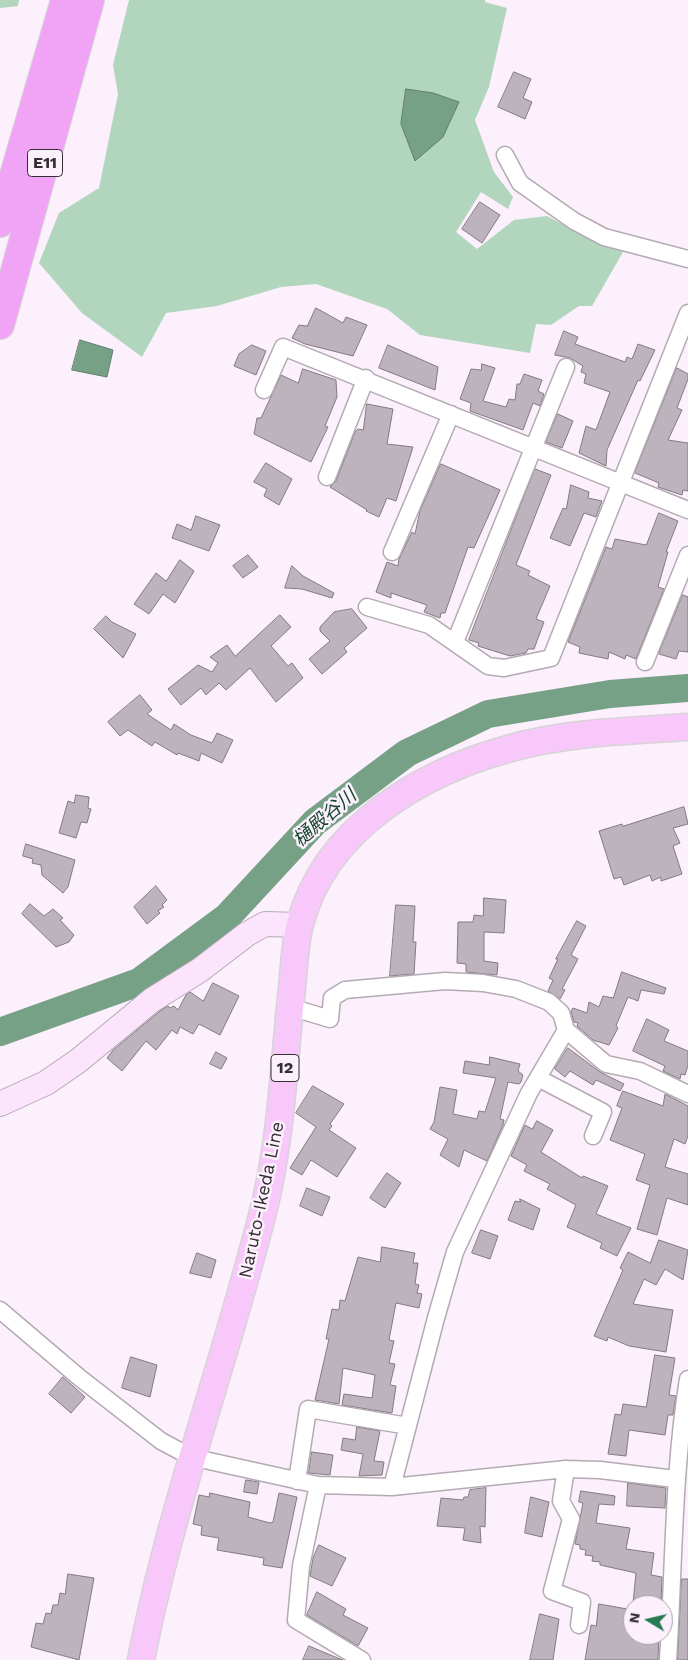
<!DOCTYPE html>
<meta charset="utf-8">
<style>
body{margin:0}
#map{position:relative;width:688px;height:1660px;overflow:hidden;background:#fbf0fb;font-family:"Work Sans",sans-serif}
canvas{display:block}
.north{position:absolute;left:623px;top:1595px;width:50px;height:50px;box-sizing:border-box;background:#fbf0fb;border:1px solid #aaa2aa;border-radius:50%;rotate:279deg;font-size:14px;font-weight:700;line-height:20px;text-align:center;color:#312d31}
.north::after{content:'';display:block;margin:auto;width:18px;height:22px;background:#257b4f;clip-path:polygon(50% 0,100% 100%,50% 72%,0 100%)}
</style>
<div id="map">
<canvas width="688" height="1660"></canvas>
<div class="north">N</div>
</div>
<script>
const ctx = document.querySelector('canvas').getContext('2d');
ctx.lineJoin = 'round';
function fill(path, color) { ctx.fillStyle = color; ctx.fill(path, 'evenodd'); }
function stroke(path, color, width, dash) { ctx.strokeStyle = color; ctx.lineWidth = width; ctx.lineCap = dash ? 'butt' : 'round'; ctx.setLineDash(dash || []); ctx.stroke(path); }
function drawText(font, color, halo, rows, align = 'center') {
  ctx.font = font + ' "Work Sans","Noto Sans JP",sans-serif'; ctx.lineWidth = 5; ctx.setLineDash([]); ctx.textBaseline = 'middle'; ctx.strokeStyle = halo; ctx.fillStyle = color; for (const [text, x, y, turn = 0] of rows) {
    ctx.save(); ctx.translate(x, y); ctx.rotate((+turn || 0) * Math.PI / 180); ctx.textAlign = isNaN(turn) ? turn : align; if (halo) ctx.strokeText(text, 0, 0); ctx.fillText(text, 0, 0); ctx.restore();
  }
}
fill(new Path2D(`
 M0 0H19L18 6 0 8Z
 M129 0H485V2L507 8 489 87 475 120 494 172 513 197 508 209 481 192 456 232 477 249 514 220 547 216 592 240 623 252 592 306H579L551 325 536 324 530 353 420 335 387 309 316 284 281 287 217 306 166 313 142 357 82 313 39 263 59 213 99 188 118 94 113 65Z`), '#b2d5be');
const water = new Path2D(`
 M406 89 433 93 459 102 443 137 415 161 401 124Z
 M80 340 113 350 107 377 72 370Z`);
fill(water, '#77a186');
stroke(water, '#627e6c', 1);
stroke(new Path2D(`
 M0 1032 139 982 227 917 315 822 407 753 488 714 610 694 688 688`), '#77a186', 28);
const building = new Path2D(`
 M514 72 531 79 523 98 532 102 525 119 498 107Z
 M480 202 500 215 482 243 462 229Z
 M316 308 343 323 346 317 367 325 353 356 305 344 292 338 299 325 307 326Z
 M564 331 578 337 575 344 625 362 627 357 632 359 638 344 655 350 640 381 638 380 607 450 606 466 579 453 586 426 596 430 610 392 584 383 586 374 581 372 583 366 570 358 555 355Z
 M252 345 266 351 256 375 234 366 239 354Z
 M388 345 438 367 435 390 379 368Z
 M482 364 495 368 483 401 506 407 509 399 515 400 517 384H520L524 374 542 380 538 391 544 394 540 406 533 403 523 430 470 411 471 403 460 399 471 369 481 370Z
 M677 368 688 374V379L677 408 682 410 668 440 688 443V491L683 490 682 495 658 487 659 483 635 473Z
 M303 369 336 380 337 397 325 426 328 427 311 462 254 434 257 418H261L281 375 298 383Z
 M367 404 393 409 387 444 413 447 396 501 387 498 379 517 366 511 367 510 330 487 336 481 355 432 358 429 363 430Z
 M558 414 573 421 562 448 546 442Z
 M266 463 292 479 279 505 264 496 267 489 254 482Z
 M441 464 500 490 474 548 468 547 445 613H441L440 618 424 612 427 605 391 593V598L376 592 387 562 398 566 399 559 412 532 415 534 420 511Z
 M535 469 551 475 516 565 530 571 528 575 550 586 536 619 544 622 534 649H528L526 653 510 656 478 646 479 643 469 640Z
 M571 485 589 492 588 498 602 501 596 517 584 513 570 546 550 538 563 508 566 509Z
 M659 513 678 521 666 552H668L658 587 664 589 636 659 626 655 625 659 609 652 608 659 579 653 580 647 568 642 606 547 612 549 615 539 646 545Z
 M196 516 220 525 209 551 172 538 177 524 191 530Z
 M248 555 258 567 243 578 233 566Z
 M180 560 194 571 175 603 163 594 149 614 134 604 156 573 166 581Z
 M292 566 303 576 334 593 332 598 302 589 285 588Z
 M683 595 688 597V652L679 651 676 659 659 654Z
 M352 609 367 628 344 648 347 652 322 674 309 659 330 641 320 631V627L334 612Z
 M280 615 291 627 271 646 288 666 292 663 303 678 276 702 250 668 226 690 219 683 206 695 201 688 181 705 168 689 198 665 212 672 218 663 210 657 227 645 235 656Z
 M106 616 112 622 136 634 123 658 94 629Z
 M140 695 152 710 147 714 171 730 174 724 191 735 212 743 217 733 233 740 222 763 201 753 199 761 178 753 177 755 155 742 152 746 128 730 120 736 108 722Z
 M76 795 89 797 88 808 91 809 87 823 81 822 76 838 59 833 68 801 74 803Z
 M684 807 688 824 673 828 680 843 673 846 682 874 661 881V877L652 881 650 875 624 885 621 877 614 879 599 831 622 824 623 826Z
 M26 844 75 860 68 887 63 893 42 875 41 865 32 863 33 859 23 856Z
 M156 886 167 900 162 905 164 907 158 911 160 913 147 924 134 907Z
 M484 898 506 900 504 933 484 932V961L498 963 497 975 466 972V964L457 963 458 922H473L474 915 483 916Z
 M30 904 44 916 53 909 63 918 60 920 74 935 69 942 56 947 22 914Z
 M396 905 415 906 413 942H416L414 974 390 976Z
 M577 921 586 926 571 955 578 959 562 989 565 990 560 999 548 991 553 980 549 978 558 959H556Z
 M622 972 666 988 664 994 641 990 638 1001 628 997 616 1026 618 1028 609 1045 593 1040 577 1026 578 1023 574 1022 571 1011 573 1008 587 1013 589 1002 599 1007 603 996 613 998Z
 M213 983 239 996 220 1035 199 1024 193 1034 180 1027 177 1034 172 1030 156 1050 146 1041 122 1071 107 1058 113 1050 160 1011 168 1006 170 1008 174 1006 178 1010 186 995 190 992 203 1001Z
 M647 1019 669 1030 664 1041 688 1051V1065L685 1075 681 1074 680 1079 663 1071 665 1066 633 1051Z
 M568 1048 600 1072 624 1084 620 1091 596 1080 593 1085 570 1071 565 1077 555 1069Z
 M216 1052 227 1058 221 1069 210 1064Z
 M490 1057 520 1064 518 1071 523 1075 521 1082 519 1084 508 1082 500 1119 504 1120 503 1125 487 1161 464 1150 459 1167 440 1155 448 1139 430 1129 434 1122 440 1087 457 1090 453 1114 477 1119 479 1111 485 1112 496 1078 463 1073 465 1061 489 1065Z
 M313 1086 344 1104 330 1124 332 1126 329 1130 356 1148 337 1177 311 1160 302 1175 290 1168 316 1127 296 1113Z
 M623 1091 663 1106 665 1094 688 1106V1136L685 1144 674 1139 665 1167 688 1174V1205L667 1198 657 1235 637 1229 650 1185 636 1180 645 1154 610 1140 622 1108 617 1106Z
 M537 1121 553 1130 541 1152 582 1178 583 1176 608 1186 596 1214 631 1228 617 1256 600 1248 602 1243 567 1227 576 1205 547 1189 550 1184 524 1171 527 1165 511 1156 525 1125 532 1129Z
 M387 1173 401 1183 385 1208 370 1198Z
 M307 1188 330 1197 322 1216 300 1206Z
 M520 1199 540 1209 533 1230 508 1220 515 1201 520 1202Z
 M481 1230 498 1236 490 1259 472 1253Z
 M659 1240 688 1250 683 1280 665 1269 656 1285 644 1279 633 1304 673 1310 666 1352 629 1346 608 1337 607 1341 594 1336 623 1270 620 1268 628 1252 650 1263Z
 M382 1247 415 1253 413 1263H418L415 1284 419 1285 417 1293 422 1294 419 1308 396 1303 389 1340 394 1341 389 1363 395 1364 390 1385 396 1386 392 1413 342 1405 344 1394 372 1398 375 1375 343 1368 339 1404 315 1400 329 1339H326L332 1309 339 1310 340 1300 345 1301 358 1257 380 1262Z
 M197 1253 216 1260 211 1278 190 1273Z
 M655 1355 675 1358 669 1395 676 1396 673 1415H668L665 1435 629 1430 626 1456 608 1454 615 1414 621 1415 623 1404 646 1407Z
 M131 1357 157 1365 150 1397 122 1388Z
 M63 1377 85 1397 71 1413 49 1394Z
 M357 1427 380 1431 374 1461 384 1462 382 1475 359 1476 363 1454 341 1450 343 1438 355 1440Z
 M312 1452 333 1455 330 1475 309 1473Z
 M246 1480 259 1482 257 1494 244 1492Z
 M628 1483 666 1488 665 1508 627 1506Z
 M486 1488 485 1527 480 1526 481 1543 463 1540 465 1528 437 1526 441 1498 463 1500 464 1497H468L470 1490Z
 M581 1491 615 1496 614 1505 599 1504 596 1523 630 1528 626 1549 654 1553 651 1575 662 1577 661 1605 633 1603 636 1573 600 1565V1562L592 1561 593 1556 585 1555 586 1550 580 1549V1545L575 1544 583 1503 579 1502Z
 M210 1493 250 1502 248 1517 270 1523 273 1522 279 1493 297 1497 282 1568 263 1565 264 1558 217 1550 219 1538 201 1535 202 1526 193 1524 199 1495 209 1497Z
 M531 1497 549 1502 542 1537 525 1533Z
 M319 1545 346 1558 332 1586 310 1576 313 1558Z
 M68 1574 94 1578 79 1660 31 1647 36 1623 43 1624 46 1613 51 1614 53 1605H58L60 1593 65 1594Z
 M682 1579H688V1660H678Z
 M317 1592 346 1609 343 1615 368 1628 358 1646 307 1615Z
 M599 1604 633 1610V1635H659L658 1660H585L591 1625 596 1626Z
 M540 1614 559 1619 553 1660H530Z
 M309 1646 340 1659 343 1660H303Z`);
fill(building, '#bcb3bd');
stroke(building, '#837a83', 1);
const street = new Path2D(`
 M505 155 520 183 574 221 604 237 688 259
 M264 390 283 347 688 510
 M327 477 366 378
 M392 552 451 414
 M367 607 429 625 488 666 504 668 551 658 688 313
 M455 642 566 367
 M645 662 688 555
 M290 1007 330 1019 332 998 345 990 445 981 483 983 516 989 549 1002 561 1013 566 1030 606 1064 640 1071 688 1094
 M538 1078 603 1112 593 1136
 M0 1310 80 1378 161 1441 191 1457 318 1485 392 1487 566 1469 600 1470 675 1479
 M566 1469 561 1501 571 1519 552 1591 582 1602 579 1625
 M297 1481 308 1409 408 1426
 M318 1485 301 1566 296 1620 362 1660
 M392 1487 436 1318 455 1252 529 1093 566 1030
 M668 1660C674 1566 673 1472 688 1379`);
const secondary = new Path2D(`
 M0 1104 46 1083 78 1061 152 1000 200 970 247 934 265 924 300 925`);
const primary = new Path2D(`
 M141 1660C171 1505 227 1357 265 1204 281 1136 284 1066 291 997 294 974 294 947 300 924 325 828 422 772 511 748 569 732 629 731 688 727`);
const highway = new Path2D(`
 M0 223 65 0
 M0 325 90 0`);
stroke(street, '#b4aab4', 19);
stroke(secondary, '#b4aab4', 26);
stroke(primary, '#d6d5d6', 29);
stroke(highway, '#d6d5d6', 30);
stroke(street, '#fff', 16);
stroke(secondary, '#fbe4fc', 24);
stroke(primary, '#f7c8f9', 26);
stroke(highway, '#f1a4f5', 28);
for (const [x, y, w] of [
 [45,163,35],
 [285,1068,28]
]) { const box = new Path2D(); box.roundRect(x - w / 2, y - 13.5, w, 27, 4); ctx.fillStyle = '#fbf0fb'; ctx.fill(box); stroke(box, '#312d31', 1); }
drawText('bold 16px', '#312d31', null, [
 ["E11",45,163],
 ["12",285,1068]
]);
drawText('18px', '#312d31', '#fbf0fb', [
 ["Naruto-Ikeda Line",262,1200,-78]
]);
drawText('italic 19px', '#11452a', '#fbf0fb', [
 ["樋殿谷川",325,818,-41]
]);
</script>
